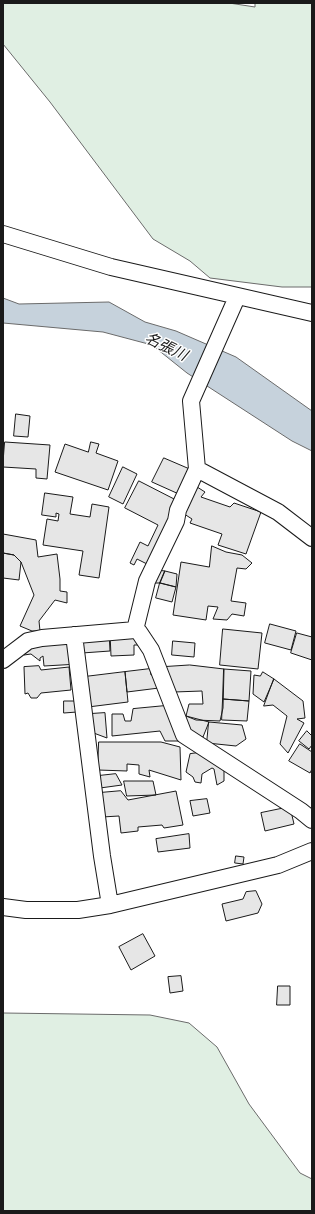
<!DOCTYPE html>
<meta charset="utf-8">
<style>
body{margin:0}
#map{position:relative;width:315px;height:1214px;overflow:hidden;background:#fff;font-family:Mulish,sans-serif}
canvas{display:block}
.frame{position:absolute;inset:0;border:4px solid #1a1a1a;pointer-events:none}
</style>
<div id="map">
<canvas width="315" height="1214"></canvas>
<div class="frame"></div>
</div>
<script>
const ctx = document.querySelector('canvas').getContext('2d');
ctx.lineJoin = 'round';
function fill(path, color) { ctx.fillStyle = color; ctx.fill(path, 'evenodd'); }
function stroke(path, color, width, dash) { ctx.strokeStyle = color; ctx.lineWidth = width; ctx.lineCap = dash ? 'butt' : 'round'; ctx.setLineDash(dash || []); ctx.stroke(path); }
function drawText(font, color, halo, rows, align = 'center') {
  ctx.font = font + ' Mulish,"Noto Sans JP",sans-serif'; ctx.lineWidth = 3; ctx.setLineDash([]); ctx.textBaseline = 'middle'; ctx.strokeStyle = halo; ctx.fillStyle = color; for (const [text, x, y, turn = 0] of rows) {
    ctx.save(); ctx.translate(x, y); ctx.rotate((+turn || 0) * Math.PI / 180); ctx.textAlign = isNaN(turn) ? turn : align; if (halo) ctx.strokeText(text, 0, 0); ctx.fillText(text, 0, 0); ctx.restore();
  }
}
const green = new Path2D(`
 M3 3H229L255 7V3H312V287H282L210 278 190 261 153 239 50 102 3 44Z
 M3 1013 150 1015 189 1023 217 1047 249 1104 300 1173 312 1179V1211H3Z`);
fill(green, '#e0efe3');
stroke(green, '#6a6a6a', 1);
const water = new Path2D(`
 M3 298 19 304 109 302 145 322 176 331 236 357 312 411V451L292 441 187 373 152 345 103 332 3 323Z`);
fill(water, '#c6d2dc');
stroke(water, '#6a6a6a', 1);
const building = new Path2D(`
 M16 414 30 416 28 437 14 436Z
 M5 442 50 445 47 479 36 478V469L3 467Z
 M91 442 99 444 96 453 118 461 108 490 55 472 65 444 88 452Z
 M164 458 192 470 181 495 152 482Z
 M123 467 137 474 123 504 109 497Z
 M139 481 178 501 147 564 137 559 134 565 130 563 140 542 148 546 158 525 125 508Z
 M194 485 205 492 201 497 230 507 234 503 261 512 246 554 218 545 222 534 190 523 192 519 178 510Z
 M45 493 73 497 70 514 90 517 92 504 109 507 99 578 79 575 83 551 43 545 47 519 58 521 59 514 56 513V517L42 515Z
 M3 534 36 540 38 557 57 554 60 579V591L67 592V603L55 600 39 621 40 631H32L20 626 34 595 21 562 14 555 3 553Z
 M212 546 226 552 242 555 252 563 246 569 237 568 231 601 246 603 244 616 232 614 227 620 213 619 218 607 208 606 206 620 173 615 181 562 209 567Z
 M3 553 14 555 21 562 19 580 3 578Z
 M157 570 165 571 160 583H154Z
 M165 571 177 574 176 587 160 583Z
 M160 583 176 587 172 602 156 598Z
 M270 624 296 631 291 650 265 643Z
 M223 629 262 633 258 669 220 665Z
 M109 632 110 651 82 653 81 635Z
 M139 632V645H134V655L111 656 110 633Z
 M297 633 312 637V660L291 653Z
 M69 636 79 664 44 666 43 656 40 658V661L31 654 24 655 23 645Z
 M173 641 195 643 194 657 172 655Z
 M190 665 224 669 223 708 220 721 196 720 186 716 189 704H203L202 691 174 692 164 667Z
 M39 666 41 670 69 667 71 690 41 693 37 698H31L28 693 25 694 24 667Z
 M150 669 151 675 157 674 159 688 127 692 125 672Z
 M224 669 251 671 249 701 223 699Z
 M125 672 128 702 88 707 84 677Z
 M263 672 274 679 264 702 253 694 254 675 260 676Z
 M274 679 303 701 305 718 297 719 304 723 288 753 280 744 287 716 273 705 264 706Z
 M223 699 249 701 247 721 222 720Z
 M64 701H77V712L64 713Z
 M164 706 179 722V741H165L160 731 112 736V714H123L125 721H131L133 709Z
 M105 713 107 738 91 732 90 714Z
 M186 716 209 722 203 737 184 735Z
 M209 722 242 725 246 739 236 746 207 743Z
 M307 731 312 736V745L309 749 299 741Z
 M99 742H161L180 747 181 780 149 770 150 777 139 774V765L127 764V771L98 770Z
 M300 744 312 752V769L310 773 289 761Z
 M205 752 224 764V781L217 785 214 769 212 768 202 774 201 783 195 782 193 777 186 772 190 754Z
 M116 774 122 785 100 788 98 776Z
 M124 781H153L156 795 127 796Z
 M121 791 128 800 176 791 183 825 164 828 162 825 138 827V831L121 833 119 816 102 817 99 793Z
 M207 799 210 813 193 816 190 801Z
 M290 807 294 824 265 831 261 813Z
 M189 834 190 848 158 852 156 839Z
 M236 856 244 857 243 864 235 863Z
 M256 891 262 904 258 913 226 921 222 904 243 899 246 892Z
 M143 934 155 956 131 970 119 947Z
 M181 976 183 991 170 993 168 977Z
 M278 986H290V1005H277Z`);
fill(building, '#e6e6e6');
stroke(building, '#1a1a1a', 1);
const minor = new Path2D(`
 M3 234 111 267 312 313
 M197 469 278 512 312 538
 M135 630 147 581 176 521 178 510 197 469 191 401 237 297
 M74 635 102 856 110 905
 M3 660 28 641 42 638 135 630 139 632 151 650 184 735 301 811 312 820
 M3 907 26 910H78L110 905 278 865 312 851`);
stroke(minor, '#1a1a1a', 18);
stroke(minor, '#fff', 16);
drawText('italic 15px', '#1a1a1a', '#fff', [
 ["名張川",166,347,26]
]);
</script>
